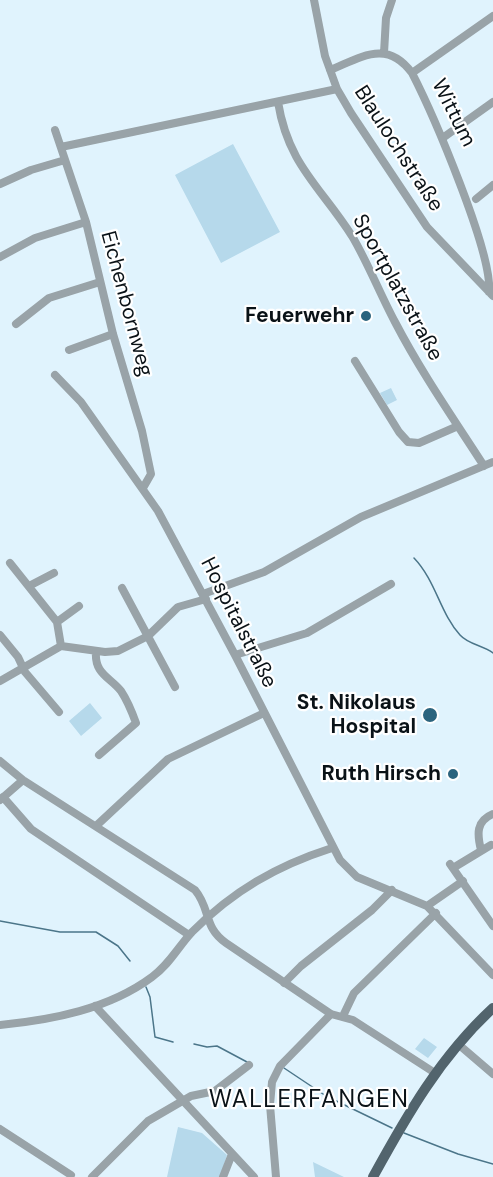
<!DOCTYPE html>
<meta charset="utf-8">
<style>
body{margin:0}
canvas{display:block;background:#e0f3fd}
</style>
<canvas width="493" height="1177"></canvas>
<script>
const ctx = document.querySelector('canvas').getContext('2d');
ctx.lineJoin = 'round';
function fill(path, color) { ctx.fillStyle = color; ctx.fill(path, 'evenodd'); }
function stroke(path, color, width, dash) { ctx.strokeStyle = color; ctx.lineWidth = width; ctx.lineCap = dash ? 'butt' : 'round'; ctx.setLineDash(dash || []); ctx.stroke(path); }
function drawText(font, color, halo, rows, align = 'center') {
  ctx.font = font + ' "DM Sans",sans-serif'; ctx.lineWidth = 4.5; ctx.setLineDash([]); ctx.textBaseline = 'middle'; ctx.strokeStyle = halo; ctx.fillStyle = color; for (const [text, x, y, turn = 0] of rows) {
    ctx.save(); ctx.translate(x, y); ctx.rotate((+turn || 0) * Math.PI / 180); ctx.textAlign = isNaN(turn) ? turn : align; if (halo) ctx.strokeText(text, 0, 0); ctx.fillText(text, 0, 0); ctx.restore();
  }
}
fill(new Path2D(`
 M233 144 280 232 221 263 175 175Z
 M391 388 397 400 387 405 380 393Z
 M90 703 102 718 81 736 69 721Z
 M424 1038 437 1047 428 1058 415 1049Z
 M178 1127 202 1133 227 1155 220 1177H167Z
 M313 1162 344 1177H315Z`), '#b6d9eb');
stroke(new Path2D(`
 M414 558C436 581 440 613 460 635 469 645 483 645 493 653
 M0 921 60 932H96L118 946 130 961
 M146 987 150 997 155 1037 173 1042
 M194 1044 207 1047 217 1046 247 1062
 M284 1068 326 1096 392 1128
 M404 1133 458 1154 493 1164`), '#4b7589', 1.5);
stroke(new Path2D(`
 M314 0 325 56 337 89 351 113 427 227 493 296
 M384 53 386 18 392 0
 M330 70C362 57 387 39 412 73 432 112 493 253 489 292
 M412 73 493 16
 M278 102C288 165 321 187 352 236 368 263 380 294 395 322 421 372 453 418 484 466
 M55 130 86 222 113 334 142 431 151 474 143 488
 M444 137 493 102
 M61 147 337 89
 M0 184 31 170 65 160
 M476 199 493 185
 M0 257 35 238 86 222
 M16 324 49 298 100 282
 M69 350 113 334
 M355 361 399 432 408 442 419 443 458 426
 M55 375 81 402 158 511 235 655 340 860 357 877 427 906 493 975
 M10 563 57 622 61 646
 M29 586 54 573
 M122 588 175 687
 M203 594 264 572 361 517 493 462
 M57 622 79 606
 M0 635 18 657 25 672 59 712
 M96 651C94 674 110 677 121 691 127 700 132 712 136 723L99 755
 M235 655 307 633 391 584
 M0 681 61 646 105 652 118 651 148 636 178 607 206 599
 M0 761 23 780 195 890C211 909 203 927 226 943L331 1014 353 1020 435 1073
 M3 797 31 829 189 935
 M0 800 23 780
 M96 826 168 759 264 713
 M481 850C477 834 476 821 493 814
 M450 864 493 926
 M453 868 491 845
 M427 906 463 881
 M284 983 301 966 372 910 392 890
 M95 1006 254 1177
 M343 1016 354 993 436 913
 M0 1025C52 1020 109 1009 152 977 169 965 178 947 192 932 233 891 276 866 332 848
 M458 1044 493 1074
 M0 1129 71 1175
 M92 1177 148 1121 191 1096 215 1091 249 1065
 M223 1177 232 1154
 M276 1177 270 1105 272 1082 280 1066 331 1014`), '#99a3a8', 8);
stroke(new Path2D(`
 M373 1177C407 1115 440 1057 493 1008`), '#52646d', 10);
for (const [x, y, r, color] of [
 [366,316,6,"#2c647e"],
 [430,715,8,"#2c647e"],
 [453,774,6,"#2c647e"]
]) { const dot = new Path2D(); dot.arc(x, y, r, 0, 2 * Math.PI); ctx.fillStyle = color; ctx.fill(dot); stroke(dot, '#fff', 2); }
drawText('21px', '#0a1217', '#fff', [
 ["Wittum",453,113,63],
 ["Blaulochstraße",398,149,57],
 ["Sportplatzstraße",397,288,61],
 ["Eichenbornweg",126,304,75],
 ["Hospitalstraße",238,623,63]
]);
drawText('bold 21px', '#0a1217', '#fff', [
 ["Feuerwehr",354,316],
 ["St. Nikolaus",416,703],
 ["Hospital",416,727],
 ["Ruth Hirsch",441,774]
], 'right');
ctx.letterSpacing = '1.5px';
drawText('24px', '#0a1217', '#fff', [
 ["WALLERFANGEN",309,1101]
]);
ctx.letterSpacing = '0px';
</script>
